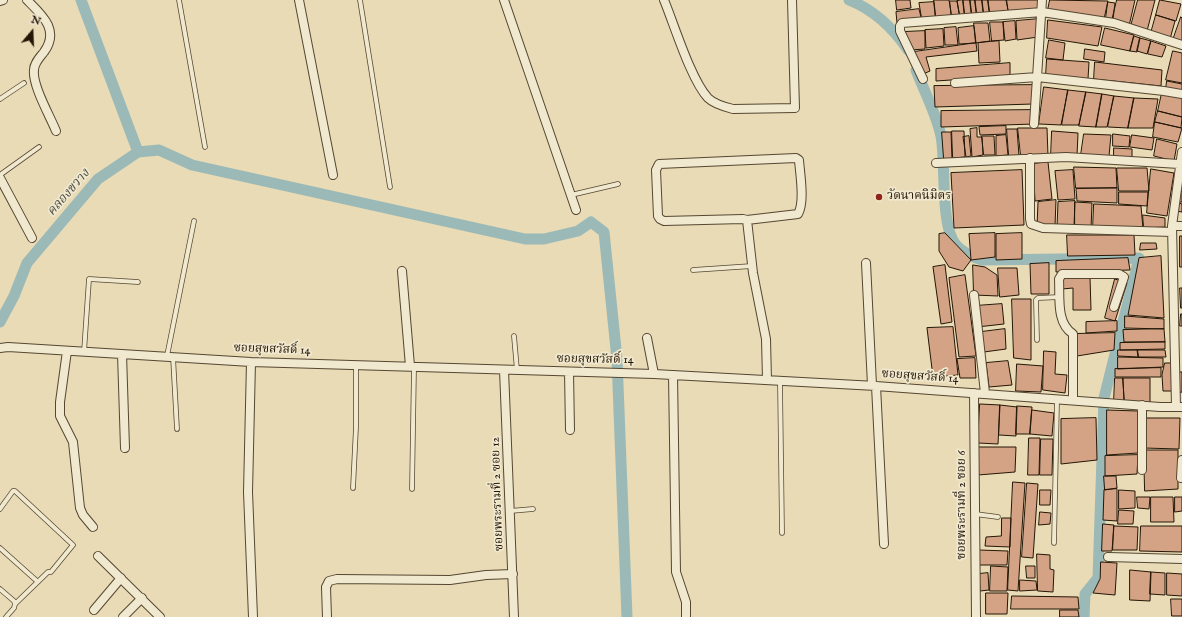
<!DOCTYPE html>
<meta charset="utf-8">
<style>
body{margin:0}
#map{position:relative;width:1182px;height:617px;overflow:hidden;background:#e8dbb5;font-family:"IM FELL English",serif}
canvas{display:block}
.north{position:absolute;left:12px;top:12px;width:40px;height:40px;-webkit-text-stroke:3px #f0e8cf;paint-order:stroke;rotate:19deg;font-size:11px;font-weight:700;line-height:16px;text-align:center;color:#241606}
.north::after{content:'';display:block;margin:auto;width:14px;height:18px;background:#241606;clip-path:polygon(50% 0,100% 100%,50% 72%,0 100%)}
</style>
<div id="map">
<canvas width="1182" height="617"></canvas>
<div class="north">N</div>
</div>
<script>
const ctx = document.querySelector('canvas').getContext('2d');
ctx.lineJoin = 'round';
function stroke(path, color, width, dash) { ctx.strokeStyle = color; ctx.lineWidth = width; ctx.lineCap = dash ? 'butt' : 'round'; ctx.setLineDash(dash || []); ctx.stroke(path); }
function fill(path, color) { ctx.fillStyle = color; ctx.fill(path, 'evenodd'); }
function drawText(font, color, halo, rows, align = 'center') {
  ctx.font = font + ' "IM FELL English","Noto Serif Thai",serif'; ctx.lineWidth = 3.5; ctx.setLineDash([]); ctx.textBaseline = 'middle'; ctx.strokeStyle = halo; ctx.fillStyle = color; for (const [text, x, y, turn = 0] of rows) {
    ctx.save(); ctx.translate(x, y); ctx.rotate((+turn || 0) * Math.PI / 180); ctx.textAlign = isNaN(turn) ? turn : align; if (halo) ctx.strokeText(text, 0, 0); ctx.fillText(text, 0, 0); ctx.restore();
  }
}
stroke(new Path2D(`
 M849 0C874 10 893 28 908 50
 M916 70C924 91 936 113 941 136 946 162 940 227 956 245 963 253 972 257 982 260L1139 258 1104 398 1098 578 1085 594 1084 617
 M138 152 159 150 192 165 525 239H544L578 231 591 222 604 232 617 359 627 617
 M0 322 14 296 27 263 98 179 138 152 81 0`), '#9bb9b7', 11);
const building = new Path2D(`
 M896 0H910L911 8 897 10Z
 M934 0H949L952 19 936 20Z
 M963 0H970L972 17 965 18Z
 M963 0 965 18H960L957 1Z
 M970 0H975L977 17H972Z
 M975 0H982L984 17H977Z
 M982 0H988L990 16 984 17Z
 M988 0H1006L1009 15 990 16Z
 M1007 0H1040L1042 12 1009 15Z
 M1050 0 1108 1 1104 19 1048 10Z
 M1117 0H1135L1129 26 1112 21Z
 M1138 0H1155L1147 31 1131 26Z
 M1160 0 1181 4 1176 21 1156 15Z
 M950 1H957L960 18 952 19Z
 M934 2 936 20 922 21 919 3Z
 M1108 2 1115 3 1113 19 1106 18Z
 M919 9 922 21 897 23 896 12Z
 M1156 15 1175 21 1170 39 1151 33Z
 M1181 17 1182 18V43L1173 40Z
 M1039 19 1038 37 1017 40 1016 21Z
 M1048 20 1102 27 1098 46 1047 38Z
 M1015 21 1016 39 1005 41 1003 22Z
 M990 22H1003L1004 40 992 41Z
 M974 23H988L990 41 976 43Z
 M974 26 976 43 959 44 958 28Z
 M956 27 958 45H945L944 28Z
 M1105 28 1134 35 1130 51 1101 45Z
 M943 29 944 46 926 48 925 30Z
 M925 31V49L910 50 903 32Z
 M1134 36 1140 38 1137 52 1130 51Z
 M1140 38 1151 41 1147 54 1137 51Z
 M1049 40 1065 43 1063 60 1046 58Z
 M999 41 1000 62 979 63 978 43Z
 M1151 41 1166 46 1162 57 1148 54Z
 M976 43 977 51 926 57 930 71 923 74 914 52Z
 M1085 49 1105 52 1104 62 1084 59Z
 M1173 51 1182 53V83L1166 80Z
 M1047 59 1089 62 1088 79 1046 75Z
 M1095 62 1162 70 1161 86 1094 79Z
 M1010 63V76L936 81V69Z
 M1167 81 1182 84V92L1166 89Z
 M1034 85 1033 104 935 107 934 86Z
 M1044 87 1068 90 1061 125 1039 124Z
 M1068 90 1086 92 1079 125H1062Z
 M1086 92 1102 94 1096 127 1079 126Z
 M1162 93 1182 98V117L1158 111Z
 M1102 94 1114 96 1107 127H1096Z
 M1114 96 1134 98 1128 128 1108 127Z
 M1134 98 1158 99 1153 128H1128Z
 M1033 110 1034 124 941 127V111Z
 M1158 111 1182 117 1181 128 1155 122Z
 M1155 122 1182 128 1178 142 1153 137Z
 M1006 126V134L980 135 979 127Z
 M977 128V137H982L983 155 972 157 970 129Z
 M1018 128H1047L1048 156H1021Z
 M1007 129H1017L1019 156H1009Z
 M952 131H964L965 157 953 158Z
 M1052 131 1078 133 1077 156H1051Z
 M942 132H951L952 159H944Z
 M1084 134 1111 135 1109 156 1081 155Z
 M1113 134 1130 136 1129 147 1113 146Z
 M1006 135 1008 155 996 156V136Z
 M1132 135 1154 138 1152 150 1130 147Z
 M969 136 971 156 966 157 963 137Z
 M982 136H994L995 155H984Z
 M1157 139 1177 144 1174 161 1154 156Z
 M1114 148 1132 149V159L1114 158Z
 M1048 162 1052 199 1035 201 1033 164Z
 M1074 167 1116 168 1117 188H1076Z
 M1117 168H1147L1149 191H1119Z
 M1151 169 1174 173 1167 216 1147 213Z
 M1022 170 1024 225 954 228 951 173Z
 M1073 170 1075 199 1058 200 1055 171Z
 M1117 188V203L1077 201 1076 189Z
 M1181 191 1182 192V202H1178Z
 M1119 192H1148L1147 206 1119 204Z
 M1056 200 1055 226 1037 227 1038 202Z
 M1075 201 1074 227H1057L1058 202Z
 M1075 202 1092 203 1091 229 1075 228Z
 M1179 203 1182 204V212L1176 211Z
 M1094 204 1141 206 1143 229H1093Z
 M1143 215 1165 218V227L1144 228Z
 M945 233 971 260 963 271 949 267 939 251V234Z
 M995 233V257L971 260 969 234Z
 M1022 233V259L996 260V234Z
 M1067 235H1134L1135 255 1068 256Z
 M1180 236H1182V267H1180Z
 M1141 243H1156L1157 249 1140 250Z
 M1161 256 1164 318 1128 315 1139 258Z
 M1128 258 1130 270 1056 272V261Z
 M1049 263V294H1031L1030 264Z
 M945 265 952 322 941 324 933 267Z
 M973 265 985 267 997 275 998 296 974 295Z
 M998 268H1017L1019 295 1000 297Z
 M965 275 976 356 959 357 949 278Z
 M1090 277 1091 310H1073V288L1062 289 1059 279Z
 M1115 279 1127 283 1115 321 1105 318Z
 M1180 288H1182V308H1181Z
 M1012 299H1031V360L1014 358Z
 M1002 304 1004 324 977 327 975 306Z
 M1181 314H1182V326H1180Z
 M1125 316 1164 319V329L1125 328Z
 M1117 321V331L1086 333V322Z
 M953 327 958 375 933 377 927 328Z
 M1005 329 1006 349 984 352 981 332Z
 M1164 329 1165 342H1124L1123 330Z
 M1115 333 1114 350 1077 356 1073 334Z
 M1165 342V349L1120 350V343Z
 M1118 350H1137L1138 357 1118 356Z
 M1138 350H1165L1166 357H1139Z
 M1044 351 1056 352 1055 374 1067 375 1065 393 1043 390Z
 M1118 357 1163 358V367L1118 369Z
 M975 358 976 378H960L957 359Z
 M1008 361 1012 385 989 387 986 363Z
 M1165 363H1173V391H1163L1162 375Z
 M1017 364 1043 366 1041 392 1016 391Z
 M1161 368V377H1115V369Z
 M1177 372H1182V392L1177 393Z
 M1115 378H1123L1124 402H1114Z
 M1123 378H1150V404L1125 405Z
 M980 404 1000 405 998 444 978 443Z
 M1000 405 1017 407 1016 436 999 435Z
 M1017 406 1032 407 1030 434H1016Z
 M1032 410 1054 413 1052 436 1030 434Z
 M1107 410 1138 411V453L1107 455Z
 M1096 418 1097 460 1061 464V419Z
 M1145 418H1180L1179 449 1144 448Z
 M1029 438H1040L1039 475H1028Z
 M1041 439H1053L1052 475H1040Z
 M978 447H1016L1015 472 978 475Z
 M1144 450H1178V489L1145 491Z
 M1138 455 1137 474 1105 476V456Z
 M1104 476H1116L1117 488 1105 490Z
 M1013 482 1025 483 1018 591 1008 590Z
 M1027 483 1038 484 1033 558 1022 557Z
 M1117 489V521L1103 520 1104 490Z
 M1040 490H1051L1050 505H1040Z
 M1119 490 1135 491V508L1119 509Z
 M1137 497H1150L1149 509 1138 508Z
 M1151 497H1173L1174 522H1151Z
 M1175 497H1182V511L1175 512Z
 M1119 510 1134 511 1133 524H1118Z
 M1040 512 1051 513 1050 524 1039 525Z
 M1002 518H1011L1010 547 985 546 986 537 1001 536Z
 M1103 524 1114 525 1112 551H1102Z
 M1114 526 1138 527 1137 550H1113Z
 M1141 526H1182V552L1140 551Z
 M979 550 1008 551 1007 565H979Z
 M1037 554 1050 555V569L1054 570 1053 592 1038 591Z
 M1101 562 1117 563 1115 595 1093 593 1100 579Z
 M991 566 1008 567 1007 591H990Z
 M1026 566H1035V578H1027Z
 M1130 570 1151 572 1150 601 1130 600Z
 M1151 572 1165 573V595L1150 594Z
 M988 573 989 590 980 591 979 574Z
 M1167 573 1182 574V596L1167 595Z
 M1020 580 1036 581 1037 590 1020 591Z
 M986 593H1008L1007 614H986Z
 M1012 596 1078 597 1079 609H1011Z
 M1171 599H1182V616H1172Z
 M1060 610H1078L1079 617H1060Z`);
fill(building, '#d4a385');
stroke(building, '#241606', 1);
const lane = new Path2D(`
 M179 0 205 147
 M360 0 390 187
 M0 99 24 83
 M0 175 39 147
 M571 195 618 184
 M693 270 752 266
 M514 336 517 370
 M1037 340 1036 300 1038 298 1060 297
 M84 352 89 279 138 282
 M167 356 194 221
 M173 357 177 429
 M780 381 782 533
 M353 488 356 427V365
 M412 489 414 367
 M0 509 13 491H15L73 545 51 572H48L15 604 14 608 6 617
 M510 511 533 509
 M975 514 998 517
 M1054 543 1057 400
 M0 548 38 582
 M0 589 14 601 15 604`);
const street = new Path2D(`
 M27 0C42 15 60 30 44 52 40 57 34 63 34 70 32 85 50 116 56 131
 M299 0 333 175
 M504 0 576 210
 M664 0C674 24 691 80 708 98 714 104 725 107 733 109L795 108 792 0
 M0 1 3 0
 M923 79 900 31V26L902 23 1042 12 1114 23 1182 45
 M955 83 1037 77 1164 91 1182 94
 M1034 124 1042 0
 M796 158 799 160C800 174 805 202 798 214L747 220 743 219 664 221 660 219 658 216 656 170 659 164Z
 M1030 158V219L1031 224 1043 228 1172 232
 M936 163 1066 157 1179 164
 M0 178 32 238
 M747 220 753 273 766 339 767 380
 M1172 226H1182
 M866 263 872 385
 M402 271 410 366
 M974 295 985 393
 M647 338 654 374
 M0 348 8 347 251 362 654 374 876 386 1160 407H1182
 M67 351 60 402V416L73 442 80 508 83 515 93 527
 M122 354 125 448
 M251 362 248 492 253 617
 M504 370 514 617
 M569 372 570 430
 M673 375 676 572 686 602V617
 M876 386 884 544
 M974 393 976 617
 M1073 400V334C1056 323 1060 298 1059 279L1062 274H1119L1124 277 1114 307
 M1176 407 1172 226 1182 152
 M1142 470V405
 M1181 478 1182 460
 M98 556 160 617
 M1108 557 1182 559
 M94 610 121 578
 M123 617 142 598
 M327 617 326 587 329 581 337 579 450 580 486 575 513 574`);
stroke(lane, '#554732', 5.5);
stroke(street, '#554732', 10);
stroke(lane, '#f0e8cf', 4);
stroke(street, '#f0e8cf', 8);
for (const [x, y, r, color] of [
 [879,197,4,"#8f2418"]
]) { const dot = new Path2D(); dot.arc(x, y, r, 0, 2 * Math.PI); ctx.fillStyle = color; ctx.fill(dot); stroke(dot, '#f0e8cf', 1.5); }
drawText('12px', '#241606', '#f0e8cf', [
 ["วัดนาคนิมิตร",887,197]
], 'left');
drawText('12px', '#241606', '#f0e8cf', [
 ["ซอยสุขสวัสดิ์ 14",272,350,2],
 ["ซอยสุขสวัสดิ์ 14",595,360,1],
 ["ซอยสุขสวัสดิ์ 14",920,377,4],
 ["ซอยพระรามที่ 2 ซอย 12",498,494,-92],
 ["ซอยพระรามที่ 2 ซอย 6",963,505,-90]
]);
drawText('italic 13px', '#4e4f44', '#f0e8cf', [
 ["คลองขวาง",69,193,-49]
]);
</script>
